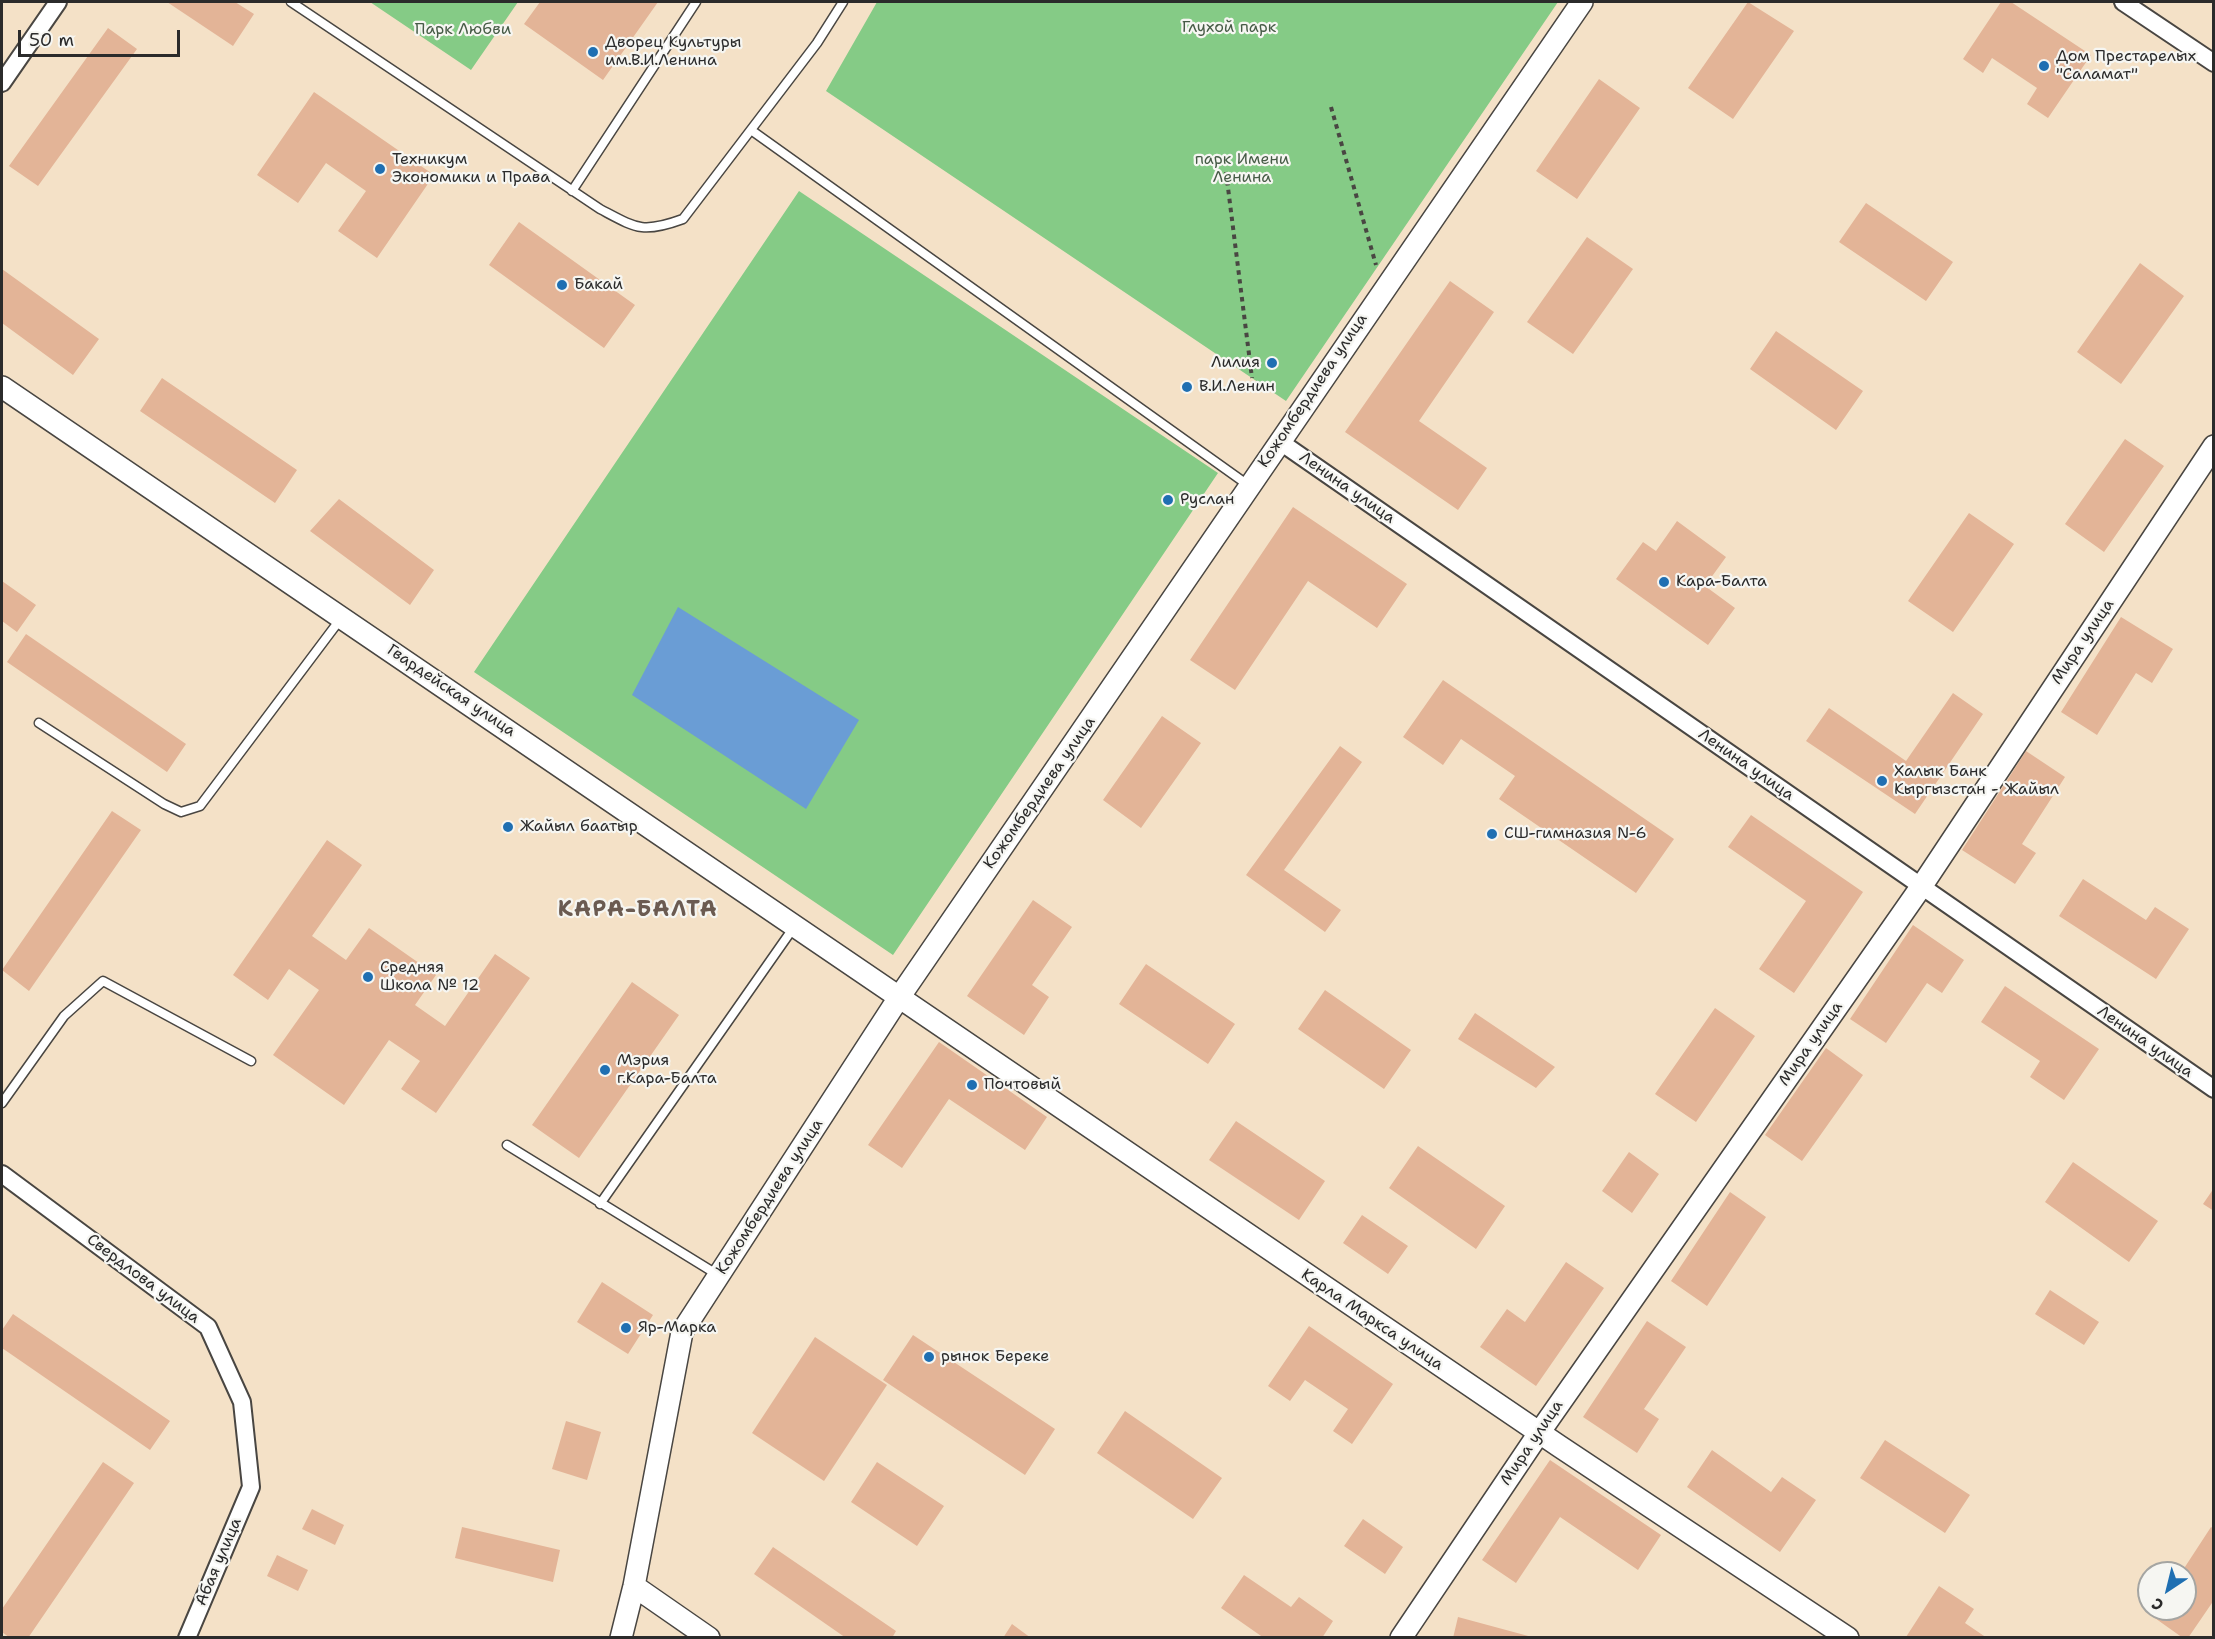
<!DOCTYPE html>
<meta charset="utf-8">
<style>
body{margin:0}
#map{position:relative;width:2215px;height:1639px;overflow:hidden;background:#f4e1c7;font-family:"Shantell Sans",sans-serif}
canvas{display:block}
.frame{position:absolute;inset:0;border:3px solid #2b2b2b;pointer-events:none}
.north{position:absolute;left:2137px;top:1561px;width:60px;height:60px;box-sizing:border-box;background:#f6f6f2;border:2px solid #a5a5a2;border-radius:50%;rotate:215deg;font-size:16px;font-weight:700;line-height:24px;text-align:center;color:#2b2b2b}
.north::after{content:'';display:block;margin:auto;width:21px;height:27px;background:#1f6fb2;clip-path:polygon(50% 0,100% 100%,50% 72%,0 100%)}
.scale{position:absolute;left:18px;top:30px;width:162px;height:27px;box-sizing:border-box;border:3px solid #2b2b2b;border-top:0;padding-left:8px;font-size:18px;line-height:21px;white-space:nowrap;color:#2b2b2b;-webkit-text-stroke:4px #f6f6f2;paint-order:stroke}
</style>
<div id="map">
<canvas width="2215" height="1639"></canvas>
<div class="frame"></div>
<div class="north">С</div>
<div class="scale">50 m</div>
</div>
<script>
const ctx = document.querySelector('canvas').getContext('2d');
ctx.lineJoin = 'round';
function fill(path, color) { ctx.fillStyle = color; ctx.fill(path, 'evenodd'); }
function stroke(path, color, width, dash) { ctx.strokeStyle = color; ctx.lineWidth = width; ctx.lineCap = dash ? 'butt' : 'round'; ctx.setLineDash(dash || []); ctx.stroke(path); }
function drawText(font, color, halo, rows, align = 'center') {
  ctx.font = font + ' "Shantell Sans",sans-serif'; ctx.lineWidth = 4.5; ctx.setLineDash([]); ctx.textBaseline = 'middle'; ctx.strokeStyle = halo; ctx.fillStyle = color; for (const [text, x, y, turn = 0] of rows) {
    ctx.save(); ctx.translate(x, y); ctx.rotate((+turn || 0) * Math.PI / 180); ctx.textAlign = isNaN(turn) ? turn : align; if (halo) ctx.strokeText(text, 0, 0); ctx.fillText(text, 0, 0); ctx.restore();
  }
}
fill(new Path2D(`
 M370 2H518L471 70Z
 M877 2H1558L1286 401 826 91Z
 M799 191 1218 473 893 955 474 672Z`), '#85cb86');
fill(new Path2D(`
 M678 607 859 720 806 809 632 695Z`), '#6a9dd5');
fill(new Path2D(`
 M167 2H235L254 14 233 46Z
 M540 2H658L603 80 524 24Z
 M1748 2 1794 31 1733 119 1688 88Z
 M2001 2H2011L2091 55 2048 118 2027 104 2037 88 1992 58 1983 73 1963 59Z
 M108 28 137 49 38 186 9 166Z
 M1599 79 1640 108 1577 199 1536 171Z
 M314 92 434 175 377 258 338 231 366 191 326 163 298 203 257 175Z
 M1866 203 1953 262 1926 301 1839 242Z
 M519 222 635 305 604 348 489 265Z
 M1587 237 1633 269 1573 354 1527 322Z
 M2140 263 2184 296 2121 384 2077 352Z
 M2 269 99 339 73 375 2 323Z
 M1450 281 1494 312 1419 421 1487 468 1458 510 1345 432Z
 M1776 331 1863 391 1836 430 1750 369Z
 M162 378 297 470 275 503 140 411Z
 M2125 439 2164 466 2104 552 2065 524Z
 M339 499 434 570 410 605 310 531Z
 M1293 507 1407 584 1377 628 1308 581 1235 690 1190 660Z
 M1969 513 2014 544 1953 632 1908 601Z
 M1677 521 1726 557 1705 586 1735 608 1708 645 1616 579 1643 542 1656 551Z
 M2 581 36 605 17 632 2 621Z
 M2121 617 2173 649 2152 683 2136 673 2097 735 2061 712Z
 M26 634 186 744 167 772 7 662Z
 M1443 680 1674 839 1636 893 1499 799 1515 776 1461 739 1443 765 1403 737Z
 M1953 693 1983 714 1915 814 1806 741 1829 708 1906 761Z
 M1162 716 1201 743 1141 828 1103 800Z
 M1340 746 1362 762 1284 870 1341 910 1325 932 1246 875Z
 M2026 751 2065 777 2022 844 2036 853 2015 884 1962 850Z
 M112 811 141 830 29 991 2 970Z
 M1751 815 1863 892 1794 993 1759 969 1806 901 1728 847Z
 M327 840 362 865 312 936 346 960 369 928 436 975 415 1005 445 1026 495 954 530 978 436 1113 401 1089 420 1061 389 1040 344 1105 273 1055 319 990 289 969 268 1000 233 975Z
 M2083 879 2146 920 2155 907 2189 929 2156 979 2059 916Z
 M1033 900 1072 927 1032 985 1049 997 1024 1035 967 996Z
 M1913 925 1964 960 1942 993 1927 983 1886 1043 1850 1019Z
 M1146 964 1235 1024 1208 1064 1119 1004Z
 M632 982 679 1015 579 1158 532 1125Z
 M2005 986 2099 1049 2064 1100 2030 1077 2040 1061 1981 1022Z
 M1325 990 1411 1050 1384 1089 1298 1029Z
 M1715 1008 1755 1036 1696 1122 1655 1094Z
 M1475 1013 1555 1067 1536 1088 1458 1039Z
 M939 1042 1047 1117 1025 1150 949 1099 902 1168 868 1145Z
 M1826 1048 1863 1075 1802 1161 1765 1135Z
 M1236 1121 1325 1181 1299 1220 1209 1160Z
 M1418 1146 1505 1206 1476 1249 1389 1188Z
 M1629 1152 1659 1174 1632 1213 1602 1191Z
 M2073 1162 2158 1221 2129 1262 2045 1202Z
 M2214 1188V1211L2203 1204Z
 M1730 1192 1766 1217 1707 1306 1671 1281Z
 M1362 1215 1408 1246 1388 1274 1343 1243Z
 M1566 1262 1604 1288 1536 1386 1480 1347 1507 1309 1525 1322Z
 M602 1282 653 1315 628 1354 577 1322Z
 M2050 1290 2099 1322 2084 1345 2035 1314Z
 M13 1314 170 1421 150 1450 2 1348V1330Z
 M1647 1321 1686 1347 1644 1409 1659 1419 1637 1453 1583 1417Z
 M1309 1326 1393 1384 1352 1444 1333 1431 1348 1409 1305 1380 1290 1401 1268 1386Z
 M913 1335 1055 1429 1025 1475 883 1380Z
 M815 1337 887 1385 824 1481 752 1433Z
 M1125 1411 1222 1478 1193 1519 1097 1453Z
 M566 1421 601 1432 587 1480 552 1469Z
 M1885 1440 1970 1495 1945 1533 1860 1478Z
 M1712 1450 1771 1492 1782 1477 1816 1500 1780 1552 1687 1487Z
 M1550 1460 1661 1535 1638 1570 1560 1517 1516 1583 1482 1560Z
 M103 1462 134 1483 28 1638H10L2 1632V1609Z
 M877 1462 944 1506 917 1546 851 1502Z
 M312 1509 344 1525 335 1545 302 1529Z
 M1363 1519 1403 1547 1385 1574 1344 1546Z
 M462 1527 560 1550 553 1582 455 1558Z
 M2211 1527 2214 1529V1600L2188 1638H2183L2152 1616 2156 1609H2185V1573H2181Z
 M773 1547 896 1631 892 1638H846L754 1574Z
 M277 1555 308 1570 298 1591 267 1576Z
 M1244 1575 1291 1607 1299 1597 1333 1621 1322 1638H1264L1221 1608Z
 M1939 1586 1974 1609 1965 1623 1987 1638 1906 1637Z
 M1458 1617 1532 1637V1638H1453Z
 M1012 1624 1031 1638H1003Z`), '#e3b497');
const service = new Path2D(`
 M291 2 600 209C636 228 642 234 683 219L817 43 843 2
 M751 130 1248 485
 M572 191 696 2
 M39 723 164 804 181 812 200 806 342 617
 M2 1103 64 1016 103 981 251 1061
 M507 1145 718 1275
 M600 1204 794 927`);
const minor = new Path2D(`
 M2123 2 2214 63
 M2 83 58 2
 M1279 441 2214 1089
 M2 1174 208 1327 242 1402 251 1487 187 1638`);
const tertiary = new Path2D(`
 M2 387 1559 1446 1848 1638
 M634 1586 709 1638
 M621 1638 634 1586 682 1332 898 999 1582 2
 M1401 1638 1539 1433 1921 887 2214 446`);
stroke(service, '#494642', 11);
stroke(minor, '#494642', 20);
stroke(tertiary, '#494642', 24);
stroke(new Path2D(`
 M1331 107 1376 265
 M1226 172 1252 378`), '#494642', 4, [4.5, 4.5]);
stroke(service, '#fff', 8);
stroke(minor, '#fff', 16);
stroke(tertiary, '#fff', 21);
for (const [x, y, r, color] of [
 [593,52,6,"#1f6fb2"],
 [2044,66,6,"#1f6fb2"],
 [380,169,6,"#1f6fb2"],
 [562,285,6,"#1f6fb2"],
 [1272,363,6,"#1f6fb2"],
 [1187,387,6,"#1f6fb2"],
 [1168,500,6,"#1f6fb2"],
 [1664,582,6,"#1f6fb2"],
 [1882,781,6,"#1f6fb2"],
 [508,827,6,"#1f6fb2"],
 [1492,834,6,"#1f6fb2"],
 [368,977,6,"#1f6fb2"],
 [605,1070,6,"#1f6fb2"],
 [972,1085,6,"#1f6fb2"],
 [626,1328,6,"#1f6fb2"],
 [929,1357,6,"#1f6fb2"]
]) { const dot = new Path2D(); dot.arc(x, y, r, 0, 2 * Math.PI); ctx.fillStyle = color; ctx.fill(dot); stroke(dot, '#f6f6f2', 2); }
drawText('16px', '#465b46', '#f6f6f2', [
 ["Глухой парк",1229,28],
 ["Парк Любви",463,30],
 ["парк Имени",1242,160],
 ["Ленина",1242,178]
]);
drawText('16px', '#2b2b2b', '#f6f6f2', [
 ["Дворец Культуры",605,43],
 ["им.В.И.Ленина",605,61],
 ["Дом Престарелых",2056,57],
 ["\"Саламат\"",2056,75],
 ["Техникум",392,160],
 ["Экономики и Права",392,178],
 ["Бакай",574,285],
 ["Лилия",1260,363,"right"],
 ["В.И.Ленин",1199,387],
 ["Руслан",1180,500],
 ["Кара-Балта",1676,582],
 ["Халык Банк",1894,772],
 ["Кыргызстан - Жайыл",1894,790],
 ["Жайыл баатыр",520,827],
 ["СШ-гимназия N-6",1504,834],
 ["Средняя",380,968],
 ["Школа № 12",380,986],
 ["Мэрия",617,1061],
 ["г.Кара-Балта",617,1079],
 ["Почтовый",984,1085],
 ["Яр-Марка",638,1328],
 ["рынок Береке",941,1357]
], 'left');
drawText('16px', '#2b2b2b', '#f6f6f2', [
 ["Кожомбердиева улица",1313,391,-56],
 ["Ленина улица",1347,488,35],
 ["Мира улица",2083,642,-56],
 ["Гвардейская улица",451,691,34],
 ["Ленина улица",1746,765,35],
 ["Кожомбердиева улица",1040,793,-55],
 ["Ленина улица",2145,1042,35],
 ["Мира улица",1811,1044,-55],
 ["Кожомбердиева улица",770,1197,-57],
 ["Свердлова улица",143,1279,37],
 ["Карла Маркса улица",1372,1320,34],
 ["Мира улица",1532,1443,-56],
 ["Абая улица",219,1562,-67]
]);
ctx.letterSpacing = '1.5px';
drawText('bold 22px', '#6b5b51', '#f6f6f2', [
 ["КАРА-БАЛТА",638,910]
]);
ctx.letterSpacing = '0px';
</script>
